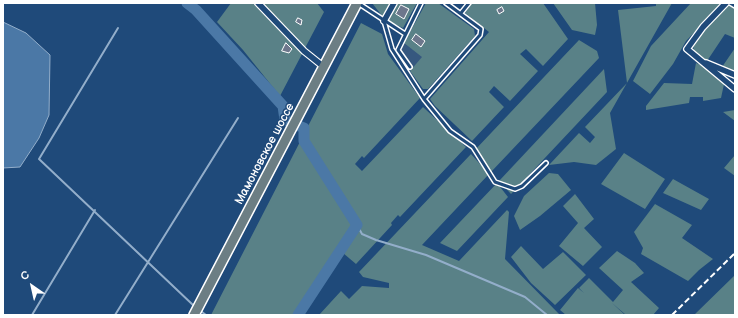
<!DOCTYPE html>
<meta charset="utf-8">
<style>
body{margin:0}
#map{position:relative;width:738px;height:318px;overflow:hidden;background:#1f4a7a;font-family:"Balsamiq Sans",sans-serif}
canvas{display:block}
.frame{position:absolute;inset:0;border:4px solid #fff;pointer-events:none}
.north{position:absolute;left:12px;top:266px;width:40px;height:40px;-webkit-text-stroke:3px #1f4a7a;paint-order:stroke;rotate:326deg;font-size:11px;font-weight:700;line-height:16px;text-align:center;color:#fff}
.north::after{content:'';display:block;margin:auto;width:14px;height:18px;background:#fff;clip-path:polygon(50% 0,100% 100%,50% 72%,0 100%)}
</style>
<div id="map">
<canvas width="738" height="318"></canvas>
<div class="frame"></div>
<div class="north">С</div>
</div>
<script>
const ctx = document.querySelector('canvas').getContext('2d');
ctx.lineJoin = 'round';
function fill(path, color) { ctx.fillStyle = color; ctx.fill(path, 'evenodd'); }
function stroke(path, color, width, dash) { ctx.strokeStyle = color; ctx.lineWidth = width; ctx.lineCap = dash ? 'butt' : 'round'; ctx.setLineDash(dash || []); ctx.stroke(path); }
function drawText(font, color, halo, rows, align = 'center') {
  ctx.font = font + ' "Balsamiq Sans",sans-serif'; ctx.lineWidth = 3; ctx.setLineDash([]); ctx.textBaseline = 'middle'; ctx.strokeStyle = halo; ctx.fillStyle = color; for (const [text, x, y, turn = 0] of rows) {
    ctx.save(); ctx.translate(x, y); ctx.rotate((+turn || 0) * Math.PI / 180); ctx.textAlign = isNaN(turn) ? turn : align; if (halo) ctx.strokeText(text, 0, 0); ctx.fillText(text, 0, 0); ctx.restore();
  }
}
fill(new Path2D(`
 M404 43 423 57 413 68 400 50Z`), '#36587f');
fill(new Path2D(`
 M231 3H253L302 54 280 96 243 50 217 22Z
 M259 3H317L324 12 304 50Z
 M372 3H390L383 17Z
 M398 3H417L403 28 388 21Z
 M426 3H438L474 29 475 36 428 89H423L410 71 422 57 404 43Z
 M472 3H543L568 39 543 66 526 49 520 54 538 71 510 101 494 86 489 92 504 107 472 141 435 106 430 99 489 32 465 13Z
 M553 3H595L597 25 595 35 572 30Z
 M656 3H672L610 113 616 149 596 165 574 162 549 165 579 133 590 143 595 137 585 127 627 83 618 10 656 6Z
 M691 3H723L686 41 673 64 650 94 633 81 651 46Z
 M728 4 735 8V38L725 34 707 61 695 56 693 46 707 26Z
 M361 23 382 34 388 54 420 98 364 158 362 156 355 164 362 171 423 107 466 147 400 217 398 215 391 223 392 225 356 264 343 253 303 315H211Z
 M579 40 597 51 599 58 491 172 474 151Z
 M735 48V73L722 67Z
 M696 63 726 75 721 98 703 101V97H690L689 103 646 110V106L664 83 692 84Z
 M604 69 607 92 511 194 499 181Z
 M735 110V121L723 112Z
 M624 153 665 179 645 209 601 184Z
 M471 154 489 174 422 245 459 261 507 210 509 212 505 259 560 315H319L341 291 349 299 362 286 389 288V283L363 277 359 272Z
 M735 155V176L724 168Z
 M549 173 558 174 571 190 540 216 520 230 514 216 524 196Z
 M673 179 709 199 701 210 663 193Z
 M497 183 508 197 457 251 440 243Z
 M575 194 594 219 584 228 602 247 583 266 559 246 578 223 563 206Z
 M655 204 692 225 682 238 713 259 699 270 688 281 641 254 643 248 634 232Z
 M521 246 543 269 563 252 586 275 555 305 531 283 511 257Z
 M617 251 635 263 644 273 631 282 659 308 653 315H626L612 303 625 315H566L560 310 578 288 584 293 579 288 589 278 613 302 623 290 599 268Z
 M735 275V315H694Z`), '#598187');
const water = new Path2D(`
 M3 22 26 33 50 55 49 115 39 138 20 167 3 168Z`);
fill(water, '#4b78a6');
stroke(water, '#93aeca', 1);
stroke(new Path2D(`
 M118 28 39 159 193 305
 M357 225 362 234 376 240 426 255 525 297 547 315
 M202 312 206 315
 M32 315 95 210
 M115 315 238 118`), '#93aeca', 2);
stroke(new Path2D(`
 M187 3 196 10 283 106 285 120 304 128V141L357 225 298 315`), '#4b78a6', 11);
const building = new Path2D(`
 M401 5 409 9 404 19 396 14Z
 M502 7 504 11 499 14 497 10Z
 M298 18 302 20 301 25 296 22Z
 M416 34 425 41 421 47 412 40Z
 M286 43 292 49 289 53 282 51Z`);
fill(building, '#6d778c');
stroke(building, '#fff', 1);
const service = new Path2D(`
 M358 3 405 34
 M730 3 735 6
 M461 13 469 3
 M384 21 392 49 424 99 450 131 473 147 495 182 515 189 522 186 546 163
 M410 67 398 50 421 3
 M424 99 480 35 481 29 446 3`);
const minor = new Path2D(`
 M258 3 304 51 324 67
 M726 3 703 27 687 49 735 89
 M384 21 394 3
 M706 63 735 75`);
const primary = new Path2D(`
 M194 315 357 3`);
stroke(service, '#fff', 6);
stroke(minor, '#fff', 8);
stroke(primary, '#fff', 12);
stroke(service, '#1f4a7a', 3);
stroke(minor, '#1f4a7a', 5.5);
stroke(primary, '#6c7e84', 9);
stroke(new Path2D(`
 M672 315 735 253`), '#fff', 2, [6, 3]);
drawText('12px', '#fff', '#1f4a7a', [
 ["Мамоновское шоссе",265,154,-62]
]);
</script>
